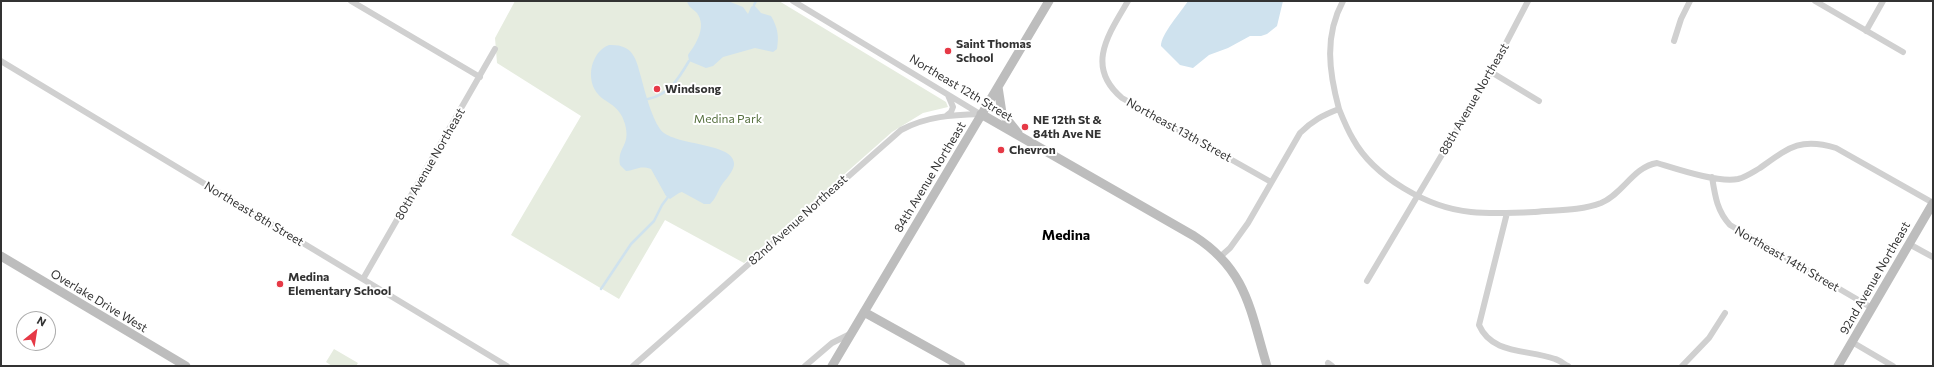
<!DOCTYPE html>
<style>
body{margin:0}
#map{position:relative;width:1934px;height:367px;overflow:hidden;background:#fff;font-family:Commissioner,sans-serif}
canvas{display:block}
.frame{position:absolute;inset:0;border:2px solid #333;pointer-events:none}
.north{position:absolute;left:16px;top:311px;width:40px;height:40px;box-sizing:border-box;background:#fff;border:1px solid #adadad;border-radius:50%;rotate:30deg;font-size:11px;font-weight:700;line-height:16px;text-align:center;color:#333}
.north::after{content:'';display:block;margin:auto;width:14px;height:18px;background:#e63946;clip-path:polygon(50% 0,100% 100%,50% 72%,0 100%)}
</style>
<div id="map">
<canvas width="1934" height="367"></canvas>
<div class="frame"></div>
<div class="north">N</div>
</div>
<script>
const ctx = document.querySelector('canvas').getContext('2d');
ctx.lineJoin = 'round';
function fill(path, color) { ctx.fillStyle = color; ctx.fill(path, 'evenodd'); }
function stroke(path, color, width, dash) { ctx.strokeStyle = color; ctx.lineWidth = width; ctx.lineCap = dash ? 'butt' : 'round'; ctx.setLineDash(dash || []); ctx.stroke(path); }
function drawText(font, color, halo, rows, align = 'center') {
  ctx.font = font + ' Commissioner,sans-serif'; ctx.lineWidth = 4; ctx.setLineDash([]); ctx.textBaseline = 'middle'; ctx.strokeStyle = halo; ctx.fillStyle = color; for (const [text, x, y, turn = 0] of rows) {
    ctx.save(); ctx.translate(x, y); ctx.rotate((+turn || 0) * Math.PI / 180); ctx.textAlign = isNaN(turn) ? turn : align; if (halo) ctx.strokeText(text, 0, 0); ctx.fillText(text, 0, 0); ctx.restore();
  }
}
fill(new Path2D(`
 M515 1H779L946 102 948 107 923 113 892 132 744 263 665 220 619 299 511 235 581 116 497 63 495 38Z
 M334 349 358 363 356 366H332L326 362Z`), '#e6ecdf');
fill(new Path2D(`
 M687 1H728L743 7 748 14 751 7 754 5 761 13 771 16C778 28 779 36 777 49L773 52 755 48 723 57 713 66 706 68 689 61 688 55C696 44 707 27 697 13 693 9 688 7 687 1Z
 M1188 1H1283L1277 26 1267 34 1261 36H1250L1228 48 1209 55 1193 68 1180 65 1161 46C1161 34 1181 12 1188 1Z
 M609 45C633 44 636 58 641 77 645 92 651 116 660 129 671 146 733 142 734 163 735 170 725 180 721 186 717 193 716 198 710 204H704L682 192 679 193 670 199 666 196 651 169C639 165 637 170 626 171L620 165C617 146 631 147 625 124 619 102 603 104 595 90 586 74 593 51 609 45Z`), '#cfe2ee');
stroke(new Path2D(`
 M754 5 756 1
 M648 99C669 95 679 78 689 61
 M601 289 631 244 654 221 662 205 668 197`), '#cfe2ee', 2.5);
stroke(new Path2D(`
 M351 1 480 77
 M793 1 980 114
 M1128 1C1108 35 1085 67 1122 98L1271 182
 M1815 1 1903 52
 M1866 31 1883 1
 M1674 41 1681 19 1690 1
 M1 61 507 366
 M1491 72 1539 101
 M1339 109C1343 119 1347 129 1353 139 1374 177 1428 208 1471 212 1492 214 1513 213 1535 212 1556 210 1580 211 1601 203 1623 194 1633 167 1657 163 1677 169 1718 183 1738 179 1746 177 1753 172 1760 168 1788 148 1800 137 1836 148L1933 203
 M946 116 951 112 953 107 948 95
 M1712 177C1715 196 1717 211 1730 225L1872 308
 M1507 213 1479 325C1492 355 1528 349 1555 359 1559 360 1564 364 1568 366
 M1909 244 1933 257
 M1221 256 1230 248 1248 223 1300 133C1312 121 1323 115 1339 109 1329 72 1324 36 1343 1
 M363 279 495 49
 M1367 281 1491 72 1528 1
 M1852 342 1893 366
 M1328 363 1332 366
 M633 366 901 130C927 116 952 115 981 114
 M805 366 832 343 850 334
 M1682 366 1709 338 1725 313`), '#d0d0d0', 6);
stroke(new Path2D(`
 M998 87 1002 113 1018 133
 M981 114 1194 236C1247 270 1250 310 1267 366
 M1 256 186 366
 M864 312 961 366
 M832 366 1049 1
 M1838 366 1933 203`), '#bdbdbd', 9);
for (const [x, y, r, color] of [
 [948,51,4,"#e63946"],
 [657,89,4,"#e63946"],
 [1025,127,4,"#e63946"],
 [1001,150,4,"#e63946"],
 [280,284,4,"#e63946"]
]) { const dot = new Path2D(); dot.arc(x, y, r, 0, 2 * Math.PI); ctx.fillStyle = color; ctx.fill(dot); stroke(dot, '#fff', 1.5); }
drawText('bold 12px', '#333', '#fff', [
 ["Saint Thomas",956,44],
 ["School",956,58],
 ["Windsong",665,89],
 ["NE 12th St &",1033,120],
 ["84th Ave NE",1033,134],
 ["Chevron",1009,150],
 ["Medina",288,277],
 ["Elementary School",288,291]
], 'left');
drawText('12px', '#333', '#fff', [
 ["Northeast 12th Street",961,88,31],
 ["88th Avenue Northeast",1474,99,-60],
 ["Northeast 13th Street",1179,130,29],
 ["80th Avenue Northeast",430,164,-60],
 ["84th Avenue Northeast",930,177,-59],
 ["Northeast 8th Street",254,214,31],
 ["82nd Avenue Northeast",798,220,-42],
 ["Northeast 14th Street",1787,259,30],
 ["92nd Avenue Northeast",1875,278,-60],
 ["Overlake Drive West",99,301,31]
]);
drawText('12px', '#56703f', '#fff', [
 ["Medina Park",728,119]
]);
drawText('bold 14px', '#000', '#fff', [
 ["Medina",1066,235]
]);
</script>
